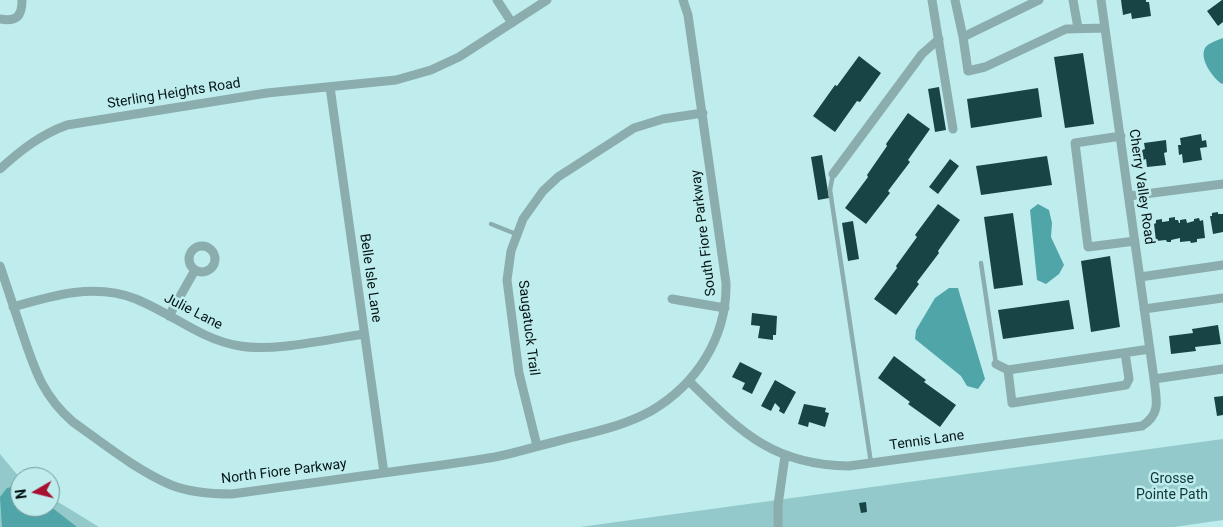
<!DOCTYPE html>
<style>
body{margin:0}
#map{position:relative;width:1223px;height:527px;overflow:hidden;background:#bfedee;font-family:Roboto,sans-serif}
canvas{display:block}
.north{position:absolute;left:10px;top:467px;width:50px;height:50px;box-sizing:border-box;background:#bfedee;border:1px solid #749697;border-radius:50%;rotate:262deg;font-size:14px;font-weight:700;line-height:20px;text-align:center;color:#041415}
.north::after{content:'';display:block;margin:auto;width:18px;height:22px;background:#a81030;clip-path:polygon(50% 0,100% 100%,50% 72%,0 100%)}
</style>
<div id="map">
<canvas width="1223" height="527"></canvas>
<div class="north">N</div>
</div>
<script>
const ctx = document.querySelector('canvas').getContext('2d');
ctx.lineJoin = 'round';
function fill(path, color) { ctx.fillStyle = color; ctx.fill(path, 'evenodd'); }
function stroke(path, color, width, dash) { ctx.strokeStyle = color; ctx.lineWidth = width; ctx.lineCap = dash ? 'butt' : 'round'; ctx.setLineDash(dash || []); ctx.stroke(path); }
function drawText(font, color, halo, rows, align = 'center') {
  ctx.font = font + ' Roboto,sans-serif'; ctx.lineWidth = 5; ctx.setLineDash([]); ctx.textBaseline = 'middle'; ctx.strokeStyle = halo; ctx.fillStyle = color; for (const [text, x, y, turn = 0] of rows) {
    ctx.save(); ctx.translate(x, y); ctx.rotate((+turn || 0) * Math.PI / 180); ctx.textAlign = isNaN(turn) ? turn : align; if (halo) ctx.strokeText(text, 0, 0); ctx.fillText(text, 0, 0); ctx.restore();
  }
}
fill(new Path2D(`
 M1223 439V520L1174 527H580Z
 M0 454 20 478V507H50V497L99 527H0Z`), '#93c9ca');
fill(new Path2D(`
 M1223 38V83L1222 84C1213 78 1199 59 1205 48 1208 43 1218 40 1223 38Z
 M1038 204 1049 210 1052 223 1051 237 1064 265 1059 274 1046 284 1037 280 1030 210Z
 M949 288H958L960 295 985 379 978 389 967 386 961 376 915 339 916 330 935 298Z
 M20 485V507L50 506 77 527H2L0 497 7 488Z`), '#4fa5a8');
fill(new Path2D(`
 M1121 0H1146V2H1149L1151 16 1132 19 1131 13 1123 15Z
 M1222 0H1223V22L1218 26 1207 11Z
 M1083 53 1094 124 1065 128 1054 57Z
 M859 56 881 73 860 102 857 101 835 132 813 116 835 85 837 86Z
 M939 87 946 130 935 132 928 89Z
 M1038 88 1042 117 971 128 967 99Z
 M908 113 930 129 908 160 910 162 888 191 890 193 866 224 845 208 868 177 867 175 887 146 886 144Z
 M1201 134 1202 141 1206 140 1207 147 1200 148 1202 160 1183 163 1182 154 1179 155 1178 145H1181L1180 138Z
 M1166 140 1167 152 1164 153 1166 165 1147 167 1146 159 1143 160 1142 150 1145 149 1144 143Z
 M822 155 829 198 818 200 811 157Z
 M1047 156 1052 185 981 195 976 166Z
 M950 159 959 166 938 194 929 187Z
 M938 204 960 220 938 251 939 253 917 282 919 284 896 315 874 299 897 268 896 266 917 237 915 235Z
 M1218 212V214H1223V232L1213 234 1210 216H1212V213Z
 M1013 213 1023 285 994 289 984 217Z
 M1175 217V220H1178L1179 223H1180V220L1186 219 1187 223 1194 221V219L1199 218 1200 221 1203 220 1205 238 1197 239V242L1191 243 1190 241 1180 242V238L1171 240V242H1167L1166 240 1156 241 1154 224 1156 223V220L1162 219V222L1169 221V218Z
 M853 221 859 259 848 261 842 223Z
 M1110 256 1120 327 1091 332 1081 261Z
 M1069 300 1074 329 1003 339 998 310Z
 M752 313 777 316 776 335H773V340L758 338 760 326 751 325Z
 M1218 325 1221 344 1195 347 1196 351 1171 354 1169 336 1193 333 1192 329Z
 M894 356 926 380 924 382 956 405 940 427 908 404 910 402 878 378Z
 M740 362 762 373 752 394 742 389 745 383 732 377Z
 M775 380 796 392 784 414 779 411 780 408 775 403 771 411 761 406Z
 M1223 396V415L1217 416 1214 397Z
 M804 404 826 408 825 412 829 413 825 427 809 422 808 427 798 424Z
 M866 502 867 512 861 513 859 503Z`), '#194446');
stroke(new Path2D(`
 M833 174 830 190 871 463
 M491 224 516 234
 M981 263 996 364`), '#8badae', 4.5);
stroke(new Path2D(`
 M497 0 512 23
 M932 0 953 129
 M955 0 963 37
 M1039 0 963 37 968 71 985 67 1066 29 1105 28
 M1073 0 1078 28
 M0 19C17 22 22 16 22 0
 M330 87 384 473
 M1121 136 1075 143 1088 247 1135 241
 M0 169C21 150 40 135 67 125L267 93 396 80 431 70 459 57 547 0
 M833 174 922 54 939 39
 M1129 196 1223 184
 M189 259a13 13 0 1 1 26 0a13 13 0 1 1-26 0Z
 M0 266C7 287 14 308 21 329 34 367 41 394 73 422 104 444 136 470 171 485 191 493 212 494 232 494 290 486 348 478 405 470 435 466 465 462 495 457 516 453 537 446 558 441 589 433 622 427 651 411 697 384 727 337 726 283L688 15 683 0
 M1140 277 1223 265
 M672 299 725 308
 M13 307C54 295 95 283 136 299 148 304 159 310 170 316 193 329 214 342 240 346 274 352 329 339 364 334
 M1144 309 1223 298
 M169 316 195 270
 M1125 353 1129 379 1126 385 1012 403 1008 370 1150 349
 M996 364 1008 370
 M1154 379 1223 369
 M689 381C740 431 772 465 849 466L1142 426C1162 413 1156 399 1154 379L1101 0
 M537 446 519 373 507 280 511 251 523 219 543 191 558 177 634 128 663 119 703 113
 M778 527V505L785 456`), '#8badae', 9);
drawText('14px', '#041415', '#bfedee', [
 ["Sterling Heights Road",174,94,-9],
 ["Cherry Valley Road",1141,187,82],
 ["South Fiore Parkway",704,233,-97],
 ["Belle Isle Lane",370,278,82],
 ["Julie Lane",193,312,27],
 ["Saugatuck Trail",528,328,83],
 ["Tennis Lane",927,441,-8],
 ["North Fiore Parkway",284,472,-7]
]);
drawText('14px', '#0d3739', '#bfedee', [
 ["Grosse",1172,479],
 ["Pointe Path",1172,495]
]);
</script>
